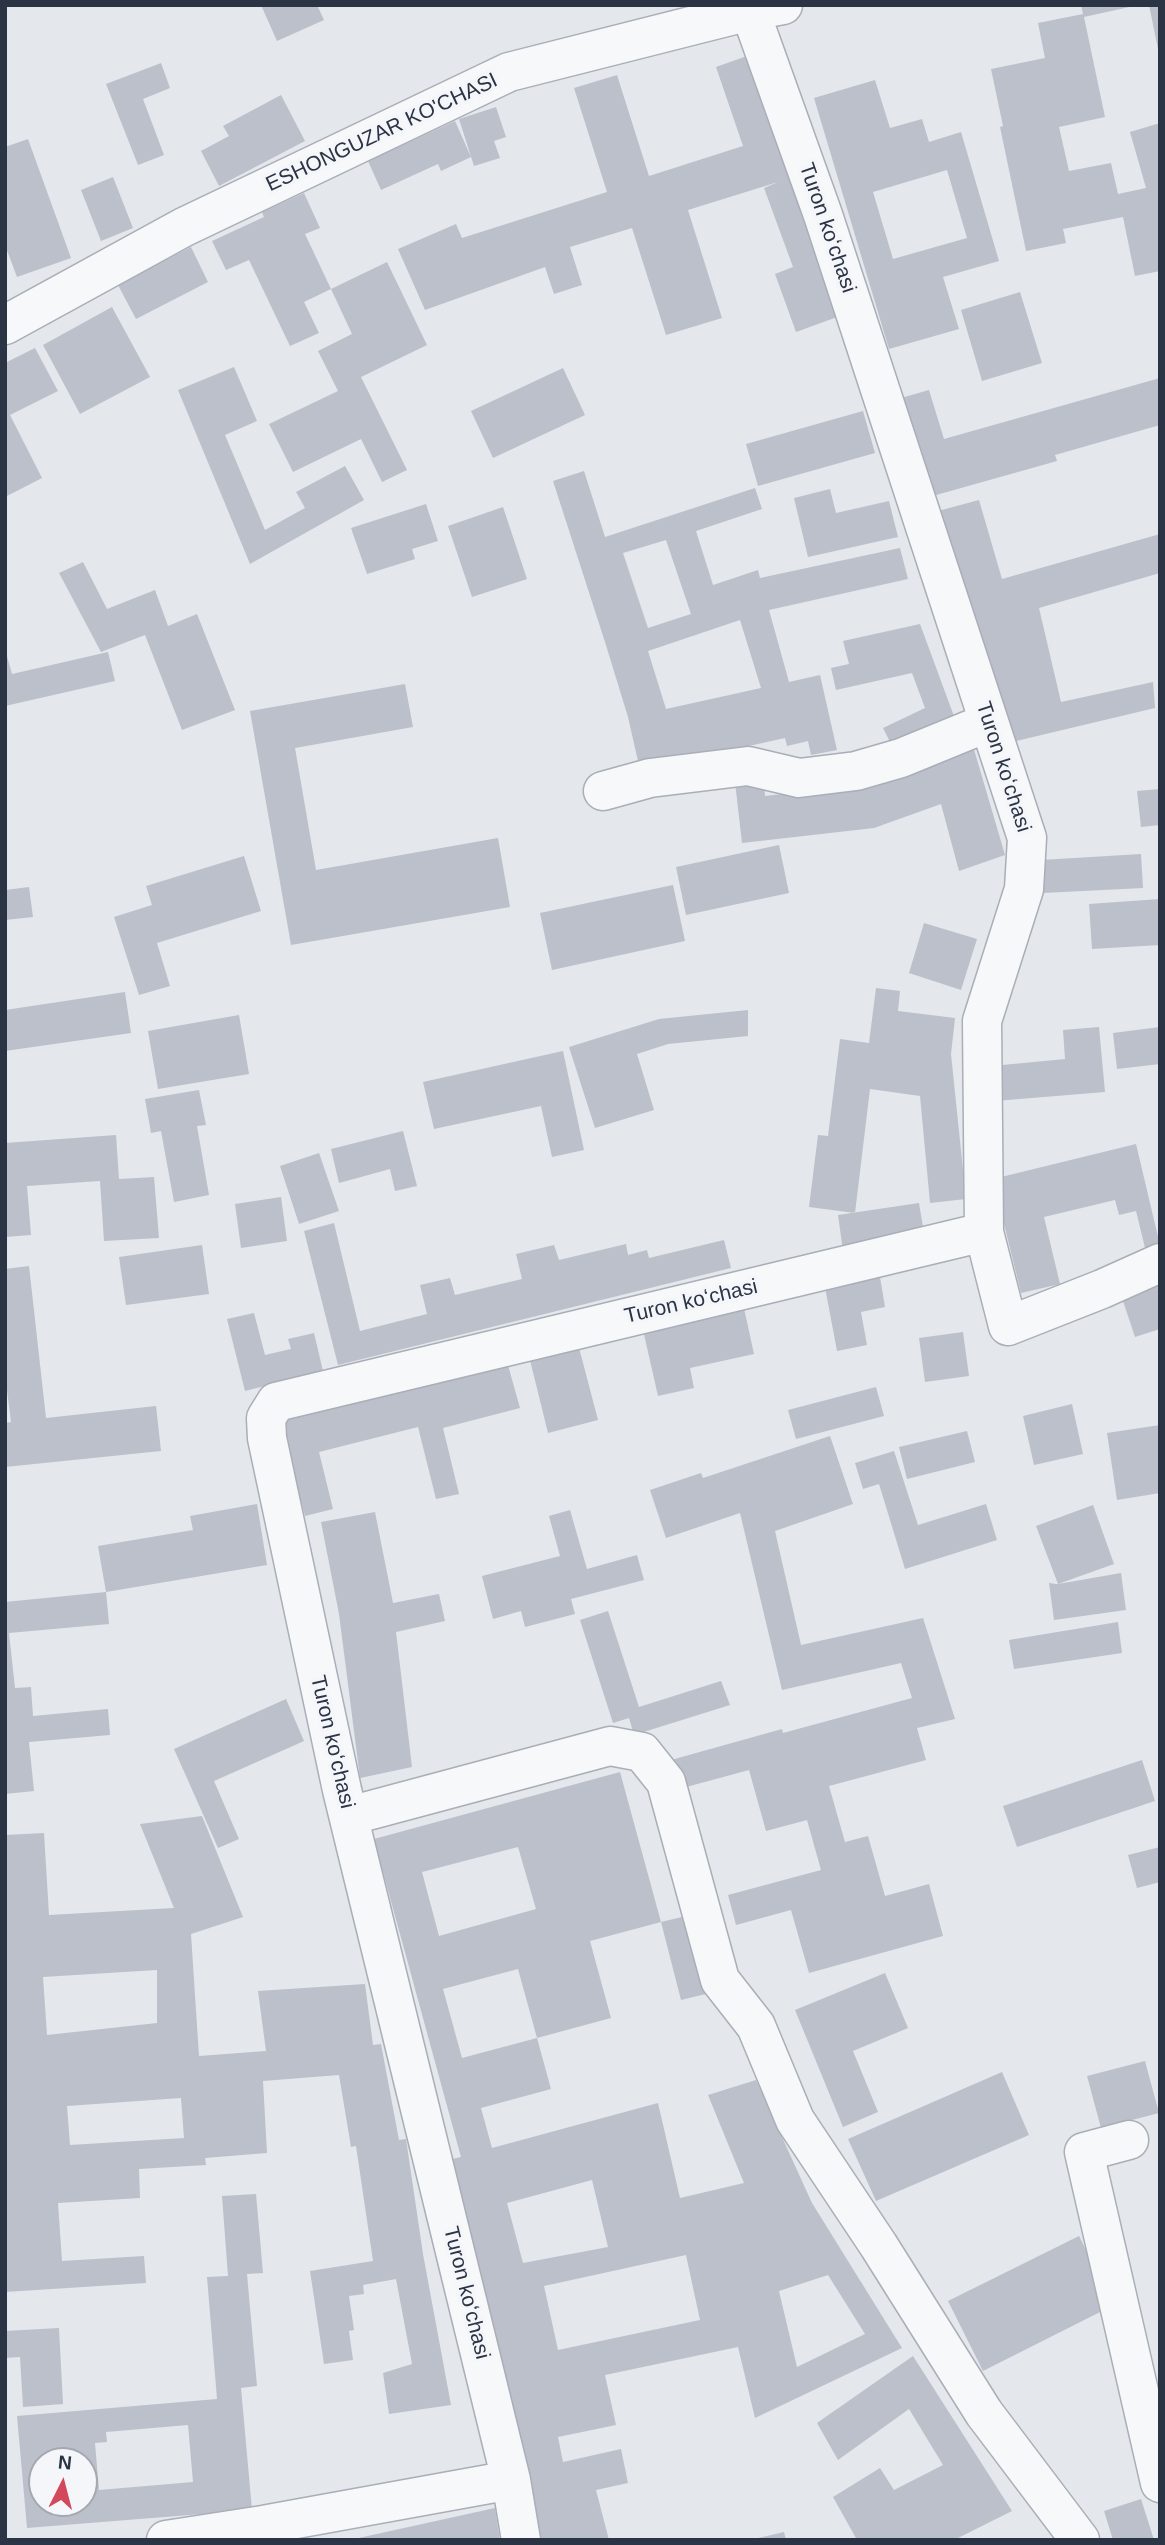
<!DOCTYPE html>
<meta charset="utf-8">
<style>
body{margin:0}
#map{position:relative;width:1165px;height:2545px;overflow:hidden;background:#e4e7ec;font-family:Helvetica,sans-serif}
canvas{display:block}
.frame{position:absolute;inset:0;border:7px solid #2b3445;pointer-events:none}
.north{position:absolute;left:28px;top:2447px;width:70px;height:70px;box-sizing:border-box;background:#f4f6f9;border:2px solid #a4a8b1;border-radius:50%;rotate:6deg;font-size:19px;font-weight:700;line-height:28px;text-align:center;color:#2b3445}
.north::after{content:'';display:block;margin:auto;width:24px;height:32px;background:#d1495b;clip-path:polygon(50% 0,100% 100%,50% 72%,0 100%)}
</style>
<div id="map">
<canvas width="1165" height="2545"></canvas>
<div class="frame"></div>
<div class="north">N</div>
</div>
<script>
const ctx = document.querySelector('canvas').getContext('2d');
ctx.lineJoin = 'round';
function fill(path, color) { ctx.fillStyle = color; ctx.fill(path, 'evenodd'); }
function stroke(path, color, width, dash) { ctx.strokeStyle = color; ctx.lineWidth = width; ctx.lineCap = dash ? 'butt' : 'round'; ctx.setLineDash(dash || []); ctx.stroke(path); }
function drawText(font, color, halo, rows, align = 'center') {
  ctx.font = font + ' Helvetica,sans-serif'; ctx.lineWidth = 7; ctx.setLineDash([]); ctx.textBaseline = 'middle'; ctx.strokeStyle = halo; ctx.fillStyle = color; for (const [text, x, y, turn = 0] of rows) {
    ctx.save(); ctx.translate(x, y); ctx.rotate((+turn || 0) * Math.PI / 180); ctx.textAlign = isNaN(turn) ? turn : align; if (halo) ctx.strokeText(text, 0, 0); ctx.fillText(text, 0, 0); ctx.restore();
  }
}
fill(new Path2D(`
 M261 5H317L324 20 277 41Z
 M1081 5 1134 6 1084 17 1105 117 1059 127 1069 171 1111 163 1118 194 1146 188 1130 132 1160 123V271L1135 276 1123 217 1063 229 1066 243 1026 251 1000 127 1003 126 991 69 1045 58 1038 23 1083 14Z
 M1149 5H1160V53L1159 54Z
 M747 56 840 316 796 332 775 274 793 267 764 188 778 182 688 210 722 318 666 335 632 228 570 247 582 285 554 294 545 267 425 310 398 249 456 224 462 238 607 192 574 88 617 75 649 176 743 146 716 67Z
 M161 63 170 88 143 99 164 155 138 165 106 84Z
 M875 80 890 128 922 119 929 142 961 132 999 261 943 277 959 329 889 349 814 98ZM947 170 967 238 893 259 873 192Z
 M281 95 305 141 219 186 201 151 229 136 223 126Z
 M496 107 506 137 494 141 500 158 474 166 459 119Z
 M455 121 471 157 441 171 438 164 381 190 368 161Z
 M28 139 71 258 17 277 5 245V147Z
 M113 177 133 228 101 241 81 190Z
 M304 193 320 228 305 234 331 289 304 302 319 333 290 346 249 260 226 270 212 241 264 217 262 212Z
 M191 247 208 282 136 319 118 285Z
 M387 262 427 345 361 377 407 470 382 482 361 439 293 472 269 424 338 391 318 351 352 334 331 289Z
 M1020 292 1042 363 982 381 961 310Z
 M112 307 150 377 80 414 43 345Z
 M35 348 58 391 10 415 42 478 5 497V363Z
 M234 367 257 421 225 435 265 530 305 508 296 492 345 466 364 500 250 564 178 390Z
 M563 368 585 415 493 458 471 411Z
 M1160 378V425L1055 455 1057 461 922 499 894 400 929 390 944 439Z
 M863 411 875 453 758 486 746 444Z
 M584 471 605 537 755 488 762 509 696 531 713 585 758 570 760 578 900 548 908 579 769 610 789 682 820 675 837 750 811 755 808 741 787 746 785 738 640 770 628 717 605 642 553 481ZM666 540 691 614 648 628 623 553ZM740 620 761 688 666 709 648 651Z
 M830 489 836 513 889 501 898 537 808 557 794 498Z
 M979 500 1002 579 1160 534V573L1039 608 1061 702 1153 682 1155 708 1012 742 938 511Z
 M426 504 438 541 412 549 415 559 367 574 351 528Z
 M503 507 527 579 472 597 448 526Z
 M83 562 107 609 155 590 168 626 197 614 235 710 182 730 145 635 101 652 59 573Z
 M920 624 955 719 893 748 883 728 925 708 912 673 836 690 831 668 849 664 843 641Z
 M5 649 12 674 108 652 115 681 5 706Z
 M405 684 413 727 295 748 316 870 498 838 510 907 291 945 250 711Z
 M973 746 1005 855 959 871 941 804 874 828 742 843 735 782 764 779 765 796 860 785Z
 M1160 789V825L1141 827 1137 791Z
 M779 845 789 893 686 915 676 867Z
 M1141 854 1143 888 1043 893 1041 860Z
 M244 856 261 911 157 943 170 986 139 995 114 917 152 905 146 886Z
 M673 885 685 941 552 970 540 913Z
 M29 887 33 917 5 920V890Z
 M1160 899V945L1092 949 1089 904Z
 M924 923 977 939 961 990 909 973Z
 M876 988 900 991 898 1011 955 1018 951 1054 966 1199 930 1203 920 1096 870 1089 855 1213 809 1207 818 1135 828 1136 840 1039 869 1043Z
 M125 992 131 1033 5 1051V1010Z
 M748 1010V1036L668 1044 637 1054 654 1110 595 1128 569 1047 659 1019Z
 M239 1015 249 1074 158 1089 148 1031Z
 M1099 1027 1105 1092 995 1101 992 1066 1065 1059 1063 1030Z
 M1160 1027V1064L1117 1069 1113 1033Z
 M563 1051 584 1150 552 1157 541 1106 434 1129 423 1082Z
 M199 1090 206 1125 197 1126 209 1195 174 1202 161 1131 151 1133 145 1099Z
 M403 1131 417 1186 395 1191 390 1169 339 1183 331 1149Z
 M116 1135 119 1179 154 1177 159 1238 104 1241 100 1181 27 1186 31 1235 5 1237V1143Z
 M1136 1144 1160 1245 1145 1248 1136 1211 1119 1215 1115 1200 1044 1217 1060 1284 1021 1293 993 1179Z
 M319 1153 339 1211 299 1224 280 1166Z
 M281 1197 287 1241 241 1248 235 1204Z
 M919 1203 925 1239 843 1251 838 1215Z
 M334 1223 360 1331 427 1314 420 1285 450 1278 455 1295 522 1279 516 1254 554 1245 559 1260 626 1244 628 1255 647 1250 649 1258 724 1240 731 1268 338 1365 304 1231Z
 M202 1245 209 1294 126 1305 119 1257Z
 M29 1266 46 1418 156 1406 161 1451 5 1467V1423L11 1422 5 1374V1269Z
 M879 1271 885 1307 861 1312 867 1345 837 1351 824 1282Z
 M1160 1279V1329L1135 1337 1120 1292Z
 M742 1299 754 1354 690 1368 694 1388 658 1396 641 1321Z
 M254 1313 265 1355 291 1349 288 1339 314 1333 323 1371 245 1391 227 1319Z
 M963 1332 969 1376 925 1382 919 1338Z
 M577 1340 598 1420 548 1433 528 1352Z
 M506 1358 520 1408 443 1428 459 1494 436 1499 418 1427 319 1452 333 1509 305 1516 279 1414Z
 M876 1387 884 1416 796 1439 788 1410Z
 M1072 1404 1083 1454 1034 1465 1023 1416Z
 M1160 1425V1493L1117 1500 1107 1433Z
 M967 1431 975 1462 907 1479 899 1447Z
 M830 1436 853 1504 775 1531 801 1645 923 1618 955 1719 917 1728 926 1760 829 1786 845 1842 868 1836 885 1896 929 1884 943 1936 809 1973 791 1910 736 1925 728 1895 821 1870 807 1820 766 1831 749 1770 679 1789 671 1760 782 1729 783 1733 912 1698 901 1663 782 1690 740 1513 666 1538 650 1490 701 1473 703 1478Z
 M894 1451 918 1525 986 1504 997 1540 905 1569 879 1484 863 1489 855 1463Z
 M257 1504 267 1565 106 1592 98 1546 193 1530 190 1516Z
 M1093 1505 1114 1564 1058 1584 1121 1573 1126 1610 1054 1620 1049 1583 1056 1584H1058L1036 1526Z
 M570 1510 587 1569 637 1555 644 1580 571 1599 575 1614 525 1627 521 1611 493 1619 482 1576 560 1556 549 1516Z
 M375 1512 393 1603 439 1594 445 1621 396 1632 412 1767 360 1778 339 1614 321 1522Z
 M106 1592 109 1624 9 1633 15 1688 31 1687 33 1716 108 1709 110 1735 29 1742 34 1791 5 1794V1602Z
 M608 1611 639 1707 721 1681 730 1705 634 1735 629 1718 613 1723 580 1620Z
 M1118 1622 1122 1653 1014 1669 1009 1640Z
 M286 1699 304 1741 214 1781 239 1839 218 1848 174 1749Z
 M1142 1760 1155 1801 1017 1847 1003 1806Z
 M620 1772 661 1922 590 1941 611 2018 537 2038 518 1969 443 1989 462 2058 537 2038 551 2089 481 2108 492 2148 658 2103 680 2198 744 2183 708 2095 756 2080 812 2203 902 2348 755 2418 738 2347 605 2375 616 2425 558 2437 563 2462 621 2449 628 2483 596 2490 609 2540H541L448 2160 461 2157 374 1839ZM518 1847 536 1909 439 1936 422 1872ZM592 2180 608 2247 523 2263 507 2203ZM686 2255 700 2320 558 2350 544 2286ZM828 2275 865 2334 797 2367 779 2291Z
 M202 1816 243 1917 191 1934 199 2056 266 2051 258 1991 365 1984 373 2045 381 2044 399 2140 406 2139 423 2254 451 2405 389 2414 383 2373 412 2364 396 2279 363 2285 364 2294 349 2296 354 2330 349 2331 353 2360 324 2364 310 2271 373 2261 356 2146 351 2147 339 2075 263 2081 267 2153 205 2158 206 2165 139 2169 140 2198 58 2203 62 2261 144 2256 146 2283 5 2292V1835L44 1833 49 1915 174 1908 140 1824ZM157 1970V2023L47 2035 43 1977ZM181 2098 184 2138 70 2145 67 2106Z
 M1160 1847V1882L1137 1888 1128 1855Z
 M690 1915 710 1993 681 2000 661 1922Z
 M885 1973 908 2028 853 2051 878 2112 843 2127 795 2010Z
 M1145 2061 1159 2113 1101 2128 1087 2076Z
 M1002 2072 1029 2135 876 2201 848 2139Z
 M256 2194 263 2273 247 2274 257 2386 241 2388 252 2510 27 2528 17 2416 217 2399 207 2277 228 2276 222 2196ZM188 2425 193 2482 99 2490 95 2443 107 2442 106 2432ZM42 2461H84V2503H42Z
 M1079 2236 1114 2305 983 2371 948 2301Z
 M59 2328 63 2404 23 2407 20 2357 5 2358V2331Z
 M913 2356 1012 2511 954 2540H857L833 2497 880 2468 894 2490 943 2465 909 2409 838 2460 817 2423Z
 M1141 2499 1154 2540H1113L1104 2511Z
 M495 2508 500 2540H355L354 2539Z
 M784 2532 786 2540H754V2539Z`), '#bbc0ca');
const minor = new Path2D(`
 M5 325 184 227 509 72 750 11 783 5
 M603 791 650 778 748 766 799 778 856 771 901 758 989 722
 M984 1232 1008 1326 1102 1289 1160 1263
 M349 1816 610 1746 642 1752 666 1782 720 1980 756 2026 795 2120 879 2246 984 2413 1080 2540
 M1129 2140 1084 2152 1160 2483
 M166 2540 263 2525 511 2480
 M521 2540 511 2480 342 1790 267 1438 266 1418 276 1402 984 1232 982 1021 1024 889 1027 838 823 215 750 11 729 5`);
stroke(minor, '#a9aeb7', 41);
stroke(minor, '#f7f8fa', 38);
drawText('21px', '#2b3445', '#f4f6f9', [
 ["ESHONGUZAR KO'CHASI",382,133,-25],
 ["Turon koʻchasi",827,228,71],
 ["Turon koʻchasi",1003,767,72],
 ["Turon koʻchasi",691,1302,-13],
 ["Turon koʻchasi",332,1742,77],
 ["Turon koʻchasi",466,2293,76]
]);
</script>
